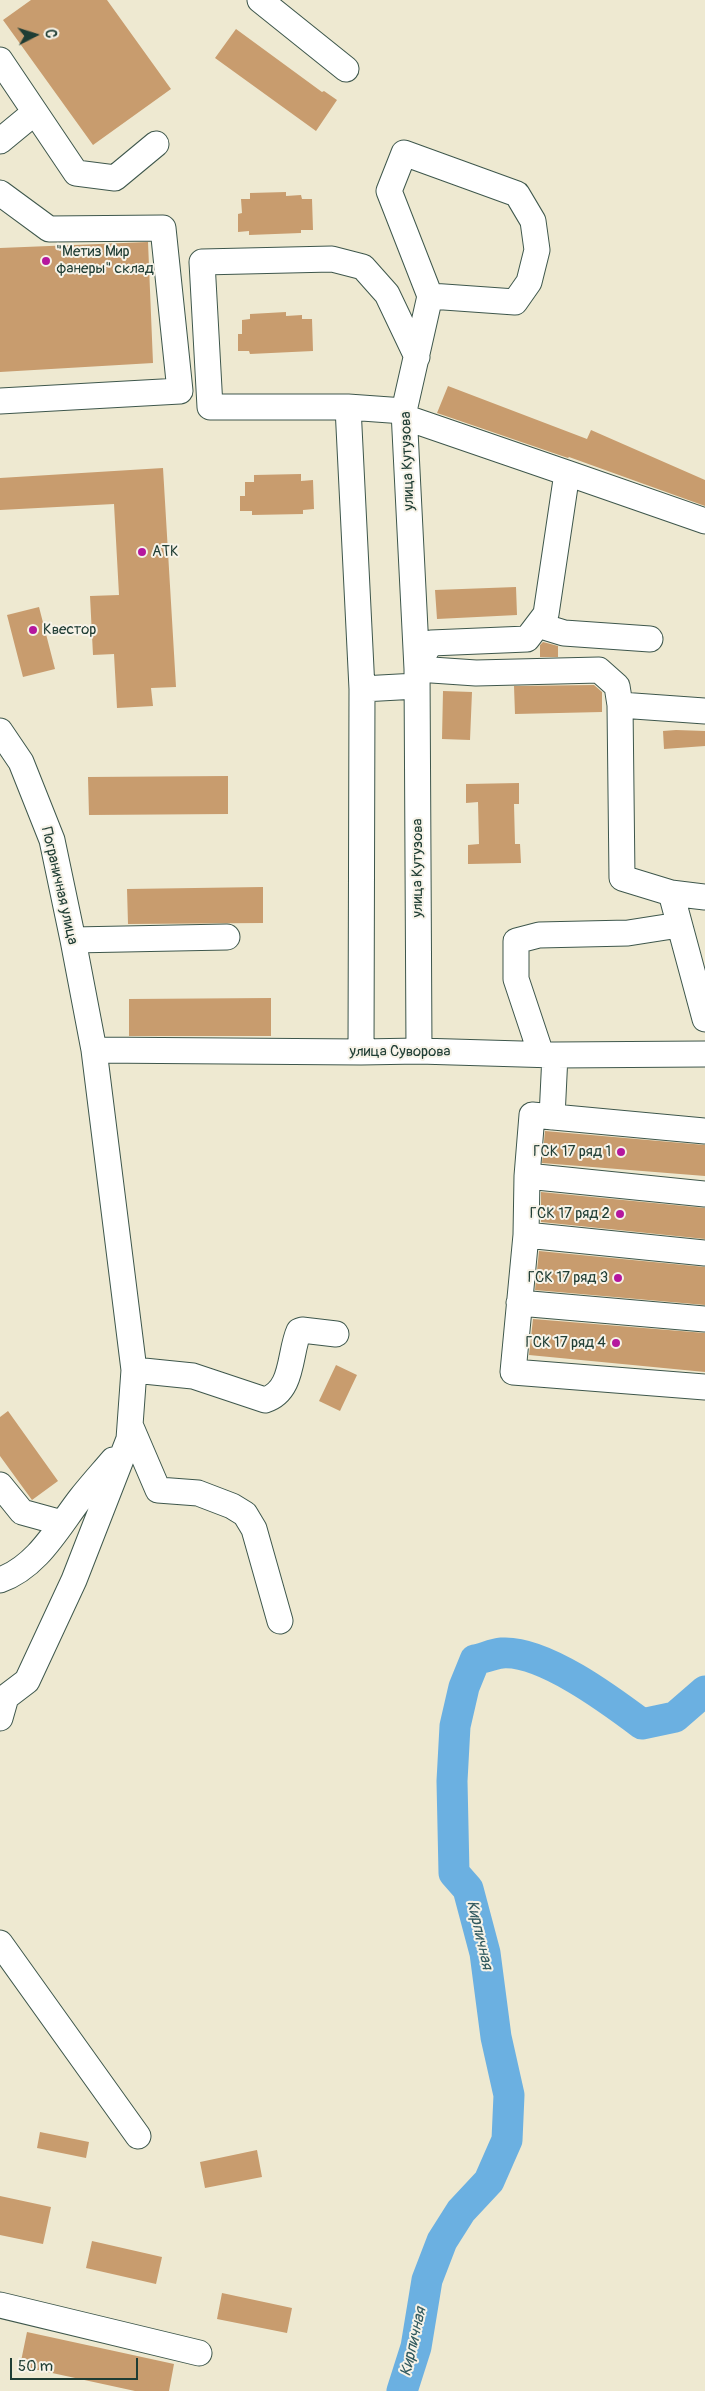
<!DOCTYPE html>
<meta charset="utf-8">
<style>
body{margin:0}
#map{position:relative;width:705px;height:2391px;overflow:hidden;background:#eee9d1;font-family:Pangolin,sans-serif}
canvas{display:block}
.north{position:absolute;left:10px;top:10px;width:50px;height:50px;-webkit-text-stroke:4px #f7f3e8;paint-order:stroke;rotate:85deg;font-size:14px;font-weight:700;line-height:20px;text-align:center;color:#1f3d34}
.north::after{content:'';display:block;margin:auto;width:18px;height:22px;background:#1f3d34;clip-path:polygon(50% 0,100% 100%,50% 72%,0 100%)}
.scale{position:absolute;left:10px;top:2358px;width:128px;height:22px;box-sizing:border-box;border:2px solid #1f3d34;border-top:0;padding-left:6px;font-size:15px;line-height:18px;white-space:nowrap;color:#1f3d34;-webkit-text-stroke:4px #f7f3e8;paint-order:stroke}
</style>
<div id="map">
<canvas width="705" height="2391"></canvas>
<div class="north">С</div>
<div class="scale">50 m</div>
</div>
<script>
const ctx = document.querySelector('canvas').getContext('2d');
ctx.lineJoin = 'round';
function stroke(path, color, width, dash) { ctx.strokeStyle = color; ctx.lineWidth = width; ctx.lineCap = dash ? 'butt' : 'round'; ctx.setLineDash(dash || []); ctx.stroke(path); }
function fill(path, color) { ctx.fillStyle = color; ctx.fill(path, 'evenodd'); }
function drawText(font, color, halo, rows, align = 'center') {
  ctx.font = font + ' Pangolin,sans-serif'; ctx.lineWidth = 4; ctx.setLineDash([]); ctx.textBaseline = 'middle'; ctx.strokeStyle = halo; ctx.fillStyle = color; for (const [text, x, y, turn = 0] of rows) {
    ctx.save(); ctx.translate(x, y); ctx.rotate((+turn || 0) * Math.PI / 180); ctx.textAlign = isNaN(turn) ? turn : align; if (halo) ctx.strokeText(text, 0, 0); ctx.fillText(text, 0, 0); ctx.restore();
  }
}
stroke(new Path2D(`
 M402 2391 416 2347 427 2280 442 2241 461 2211 489 2181 507 2140 509 2095 496 2037 485 1953 468 1889 454 1873 452 1781 455 1726 464 1687 475 1660C484 1658 493 1654 502 1653 543 1650 610 1700 642 1724L675 1717 705 1691`), '#6bb0e1', 31);
fill(new Path2D(`
 M31 0H107L171 89 93 145 3 20Z
 M236 29 322 92 324 91 337 100 316 131 215 58Z
 M286 192V196L301 195 302 199H312L313 230H301V233L249 235V231L238 232V214L242 213 241 199H250V193Z
 M148 242 153 363 0 372V248Z
 M286 312V316L302 315V319H312L313 351 250 354 249 351H238V334H242V320L250 319V314Z
 M448 386 587 439 591 430 705 480V506L569 457 568 458 437 413Z
 M163 468 176 687 151 688 153 706 117 708 114 654 93 655 90 596 119 595 114 504 0 510V478Z
 M301 474V481L313 480 314 509 303 510V514L252 515V511H240V496H245V482H254V475Z
 M516 587 517 615 437 619 435 590Z
 M39 607 55 669 23 677 7 615Z
 M543 642 558 646V657H540V645Z
 M594 685 602 692V712L515 714 514 686Z
 M443 691 472 692 470 740 442 739Z
 M676 730 705 731V746L664 749 663 731Z
 M228 776V814L89 815 88 777Z
 M519 783V804H514L515 844H520L521 863 468 864V845L479 844 478 802 466 803V784Z
 M263 887V923L128 924 127 889Z
 M271 998V1036H129V999Z
 M545 1131 705 1145V1176L542 1163Z
 M541 1192 705 1208V1239L541 1222Z
 M539 1251 705 1267V1305L535 1290Z
 M533 1319 705 1333V1372L529 1355Z
 M336 1365 357 1375 340 1411 319 1401Z
 M8 1411 58 1481 32 1500 0 1456V1417Z
 M40 2132 89 2142 86 2158 37 2148Z
 M257 2150 262 2177 205 2188 200 2162Z
 M0 2196 51 2207 43 2244 0 2235Z
 M92 2241 162 2257 156 2284 86 2268Z
 M222 2293 292 2308 287 2333 217 2319Z
 M27 2332 174 2364 169 2391H135L20 2366Z`), '#c89c6e');
const minor = new Path2D(`
 M260 0 346 69
 M0 60 76 173 115 178 156 144
 M0 141 34 113
 M0 193 49 229 163 228 180 391 0 401
 M348 407 362 689 361 1052
 M404 411 348 407H210L202 262 332 259 363 267 387 294 417 357
 M404 417 567 473 546 614 527 639 431 643 417 664
 M567 473 705 521
 M538 625 564 633 650 639
 M417 669 476 673 599 670 617 686 620 705 622 878 671 893
 M362 689 417 686
 M620 705 705 711
 M0 731 21 762 52 840 73 940 94 1050 134 1370 129 1439 74 1580 27 1681 6 1697 0 1718
 M705 897 671 893 705 1019
 M73 940 227 937
 M94 1050 361 1052 419 1051 555 1055 705 1054
 M419 1051 417 669 404 411 430 296 389 191 404 153 517 194 533 221 537 250 529 282 515 302 430 296
 M541 1054 516 979V941L539 935 628 933 679 925
 M552 1117 555 1055
 M705 1131 532 1115 527 1176 526 1235 513 1372 705 1387
 M527 1176 705 1194
 M526 1235 705 1253
 M519 1303 705 1319
 M134 1370 193 1376 265 1400C294 1391 289 1353 299 1331L302 1330 336 1334
 M131 1427 158 1490 198 1493 232 1506 245 1514 254 1529 280 1621
 M0 1485 22 1512 62 1523
 M0 1580C37 1567 57 1529 80 1499 91 1485 102 1473 113 1460
 M0 1943 138 2136
 M0 2305 199 2353`);
stroke(minor, '#3e574c', 27);
stroke(minor, '#fff', 25);
for (const [x, y, r, color] of [
 [46,261,5,"#b5179e"],
 [142,552,5,"#b5179e"],
 [33,630,5,"#b5179e"],
 [621,1152,5,"#b5179e"],
 [620,1214,5,"#b5179e"],
 [618,1278,5,"#b5179e"],
 [616,1343,5,"#b5179e"]
]) { const dot = new Path2D(); dot.arc(x, y, r, 0, 2 * Math.PI); ctx.fillStyle = color; ctx.fill(dot); stroke(dot, '#f7f3e8', 2); }
drawText('15px', '#1f3d34', '#f7f3e8', [
 ["\"Метиз Мир",56,252,"left"],
 ["фанеры\" склад",56,269,"left"],
 ["АТК",152,552,"left"],
 ["Квестор",43,630,"left"],
 ["ГСК 17 ряд 1",611,1152],
 ["ГСК 17 ряд 2",610,1214],
 ["ГСК 17 ряд 3",608,1278],
 ["ГСК 17 ряд 4",606,1343]
], 'right');
drawText('15px', '#1f3d34', '#f7f3e8', [
 ["улица Кутузова",408,461,-92],
 ["улица Кутузова",418,868,-90],
 ["Пограничная улица",59,886,77],
 ["улица Суворова",400,1052]
]);
drawText('italic 16px', '#325a5f', '#f7f3e8', [
 ["Кирпичная",479,1935,77],
 ["Кирпичная",414,2342,-77]
]);
</script>
